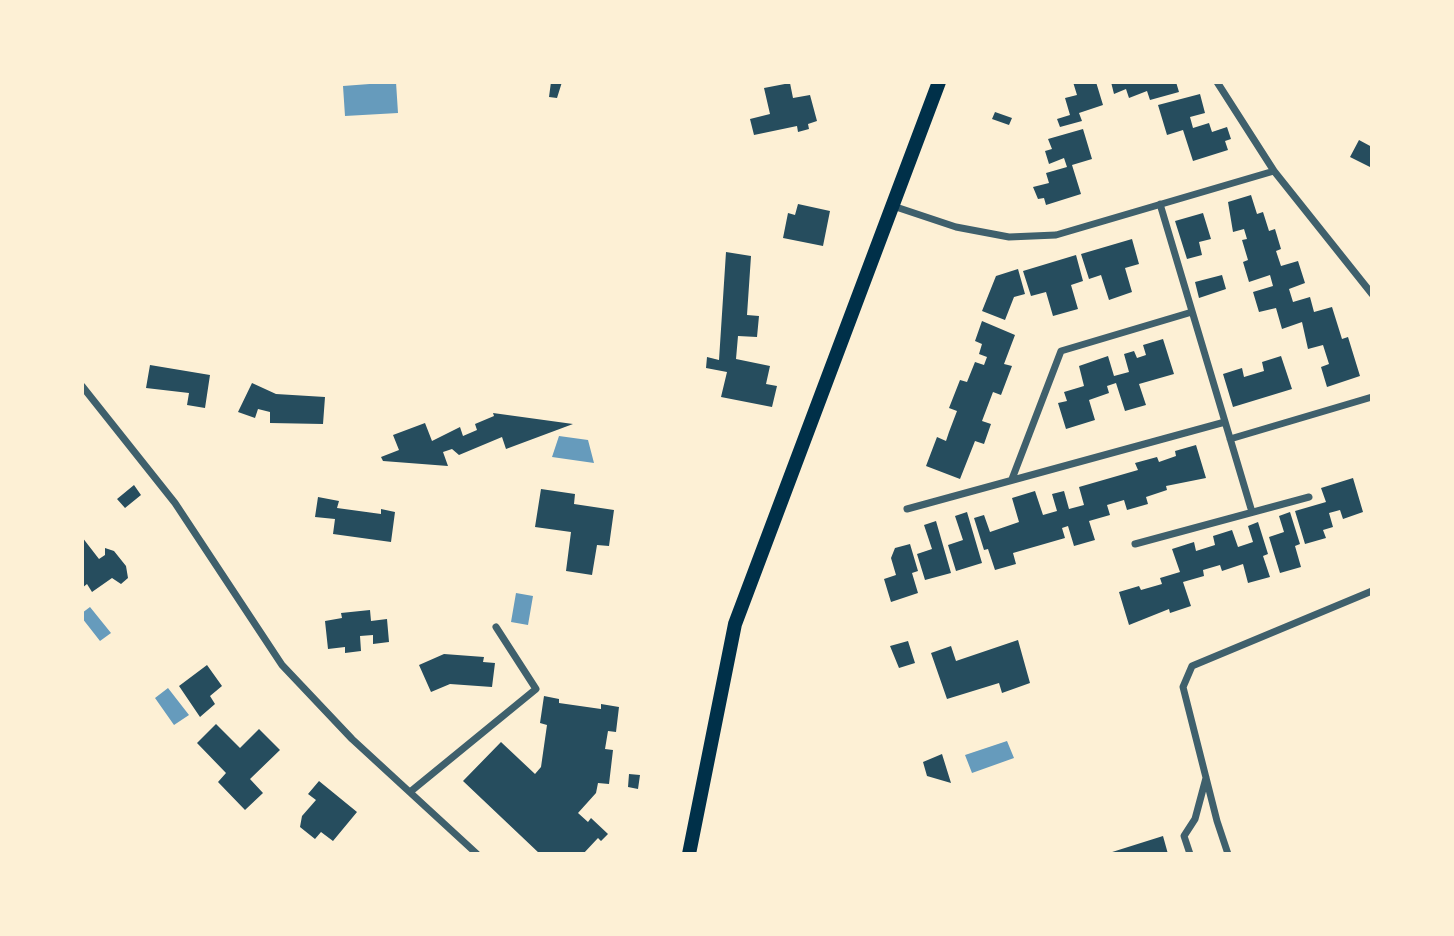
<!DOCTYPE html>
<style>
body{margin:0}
#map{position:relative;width:1454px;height:936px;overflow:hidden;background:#fdf0d5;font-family:"Sofia Sans Condensed",sans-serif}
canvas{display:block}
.frame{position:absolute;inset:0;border:84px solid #fdf0d5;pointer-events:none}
</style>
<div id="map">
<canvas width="1454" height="936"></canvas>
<div class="frame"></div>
</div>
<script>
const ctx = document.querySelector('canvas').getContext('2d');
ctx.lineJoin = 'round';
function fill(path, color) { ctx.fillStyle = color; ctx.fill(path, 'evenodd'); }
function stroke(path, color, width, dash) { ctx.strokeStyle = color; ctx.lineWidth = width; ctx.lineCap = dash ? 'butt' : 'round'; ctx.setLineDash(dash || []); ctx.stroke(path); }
fill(new Path2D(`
 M396 82 398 113 345 116 343 86Z
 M559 436 588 440 594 463 552 457Z
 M516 593 533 596 528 625 511 622Z
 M90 607 111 633 100 641 82 618V613Z
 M168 688 189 715 174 725 155 698Z
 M1007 741 1014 758 972 773 965 755Z`), '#669bbc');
fill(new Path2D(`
 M551 82H562L557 98 549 97Z
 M1073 82H1096L1103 105 1079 113 1082 121 1060 127 1057 119 1070 115 1065 98 1077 95Z
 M1111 82H1176L1179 92 1150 100 1147 91 1129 98 1126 89 1114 94Z
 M790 83 793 98 810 95 817 121 808 124 809 129 798 132 797 126 754 135 750 119 770 114 764 88Z
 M1200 94 1205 113 1190 117 1193 128 1209 123 1212 132 1227 127 1231 139 1225 141 1228 150 1193 161 1183 130 1167 135 1158 105Z
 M995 112 1012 118 1009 125 992 119Z
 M1083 129 1092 159 1072 165 1081 194 1046 205 1044 198 1038 199 1033 187 1049 183 1046 173 1067 167 1064 158 1049 164 1045 151 1052 149 1048 139Z
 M1359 140 1372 147V168L1350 157Z
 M1251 195 1257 214 1263 212 1269 231 1275 229 1281 249 1276 251 1281 266 1298 261 1305 283 1289 289 1293 302 1310 297 1314 312 1332 307 1342 339 1348 337 1360 376 1327 387 1321 367 1329 364 1323 345 1308 349 1302 322 1282 329 1276 308 1259 312 1253 292 1273 286 1270 275 1249 282 1243 262 1248 260 1242 240 1247 239 1244 229 1233 232 1228 202Z
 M798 204 830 211 823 246 783 238 788 213 795 215Z
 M1203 213 1211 239 1199 242 1202 255 1187 259 1175 221Z
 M1132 239 1139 264 1125 268 1132 292 1109 300 1101 275 1089 279 1081 254Z
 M726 252 751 256 747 315 759 316 757 337 738 336 736 359 770 366 766 384 777 386 772 407 721 397 727 372 706 368 707 357 719 360Z
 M1076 255 1083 281 1071 285 1078 309 1053 316 1046 292 1031 296 1023 271Z
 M1018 269 1025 294 1014 297 1005 320 982 311 996 276Z
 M1222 275 1226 289 1199 298 1195 282Z
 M982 321 1015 335 1004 364 1012 366 1001 395 993 392 982 421 991 424 984 444 975 441 960 479 926 466 937 437 946 441 949 432 957 411 949 408 960 380 967 382 975 362 984 365 987 357 979 354 982 344 975 341Z
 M1163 339 1174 374 1139 384 1146 405 1125 411 1116 383 1107 386 1109 393 1089 400 1095 420 1066 429 1058 403 1067 401 1064 392 1084 386 1079 366 1108 356 1114 376 1129 372 1124 354 1134 351 1137 358 1146 355 1143 345Z
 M1281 356 1292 389 1233 407 1223 374 1242 368 1244 377 1264 371 1262 362Z
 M150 365 210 375 205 408 187 405 189 393 146 388Z
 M252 383 276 394 325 397 323 424 270 423V412L258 409 255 418 238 412Z
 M493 413 573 424 506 449 502 437 459 455 452 449 443 452 448 466 383 461 381 457 399 450 393 435 425 423 432 441 460 427 463 436 477 430 475 424 494 416Z
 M1196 445 1206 478 1166 486 1167 490 1146 497 1148 504 1127 510 1124 500 1107 505 1110 515 1089 521 1095 540 1074 546 1068 526 1062 528 1065 538 1013 553 1016 564 995 570 988 549 984 550 974 518 984 515 990 532 1019 522 1012 498 1035 491 1043 515 1057 511 1052 494 1064 491 1069 509 1084 505 1079 487 1138 470 1135 463 1157 457 1159 462 1176 456 1175 451Z
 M1353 478 1363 512 1343 519 1340 510 1329 513 1333 527 1323 530 1326 538 1305 544 1295 511 1326 502 1321 488Z
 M134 485 141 495 125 508 117 499Z
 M541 489 575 494 574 504 614 510 609 546 597 545 592 575 566 571 571 532 535 527Z
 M318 497 339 501 337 508 381 514V509L395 512 391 542 333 534 335 519 315 517Z
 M967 512 982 563 956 571 948 545 963 540 955 516Z
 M1290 512 1300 544 1295 546 1301 567 1280 573 1269 537 1284 532 1279 516Z
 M936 521 951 573 925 580 917 554 932 549 924 525Z
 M1258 522 1268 554 1263 556 1270 577 1248 583 1243 564 1222 571 1220 565 1203 570 1204 576 1183 582 1191 606 1170 613 1169 609 1129 625 1119 592 1139 586 1141 590 1162 584 1160 578 1180 572 1172 549 1194 542 1196 551 1215 545 1213 536 1232 530 1238 547 1253 542 1248 526Z
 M82 537 99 559 105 555V548L114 551 126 566 128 578 121 584 112 578 92 592 87 584 82 588Z
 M910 544 918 571 912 573 918 593 891 602 884 579 896 575 891 558 895 548Z
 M370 610 371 621 387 619 389 642 373 644V635L360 636 361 651 345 653V647L328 649 325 621 342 618 341 613Z
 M1018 640 1030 683 1002 693 999 683 947 699 931 653 951 646 956 661Z
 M908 641 915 663 899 668 890 646Z
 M444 654 484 657 483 662 495 663 492 687 450 684 431 692 419 665Z
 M207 665 222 686 210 696 215 704 200 717 179 686Z
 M544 696 559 699V703L601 709V704L619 707 616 732 608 731 605 749 613 750 609 784 598 783 596 793 578 813 588 822 591 818 608 834 601 841 598 838 583 854H540L463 781 501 742 535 774 541 767 547 725 540 723Z
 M216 724 240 748 259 729 280 750 250 779 263 793 245 810 218 782 226 773 197 743Z
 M942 754 951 783 927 776 923 762Z
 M629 774 640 775 638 789 628 787Z
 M319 781 357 812 333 841 321 832 315 839 300 827 302 816 316 800 308 794Z
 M1163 836 1168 854H1109V853Z`), '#264d5e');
stroke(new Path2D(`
 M1217 82 1274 171
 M1160 204 1252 512
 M893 206 956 227 1009 237 1056 235 1274 171 1372 294
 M82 386 175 503 282 665 352 739 477 854
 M1230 439 1372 397
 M1012 479 1061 351 1192 312
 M907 509 1225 422
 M1135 544 1309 497
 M410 792 536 689 496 627
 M1190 854 1184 836 1195 819 1206 778
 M1228 854 1217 821 1183 687 1192 666 1372 591`), '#3f606c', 7);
stroke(new Path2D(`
 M689 854 735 624 939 82`), '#003049', 14);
</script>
